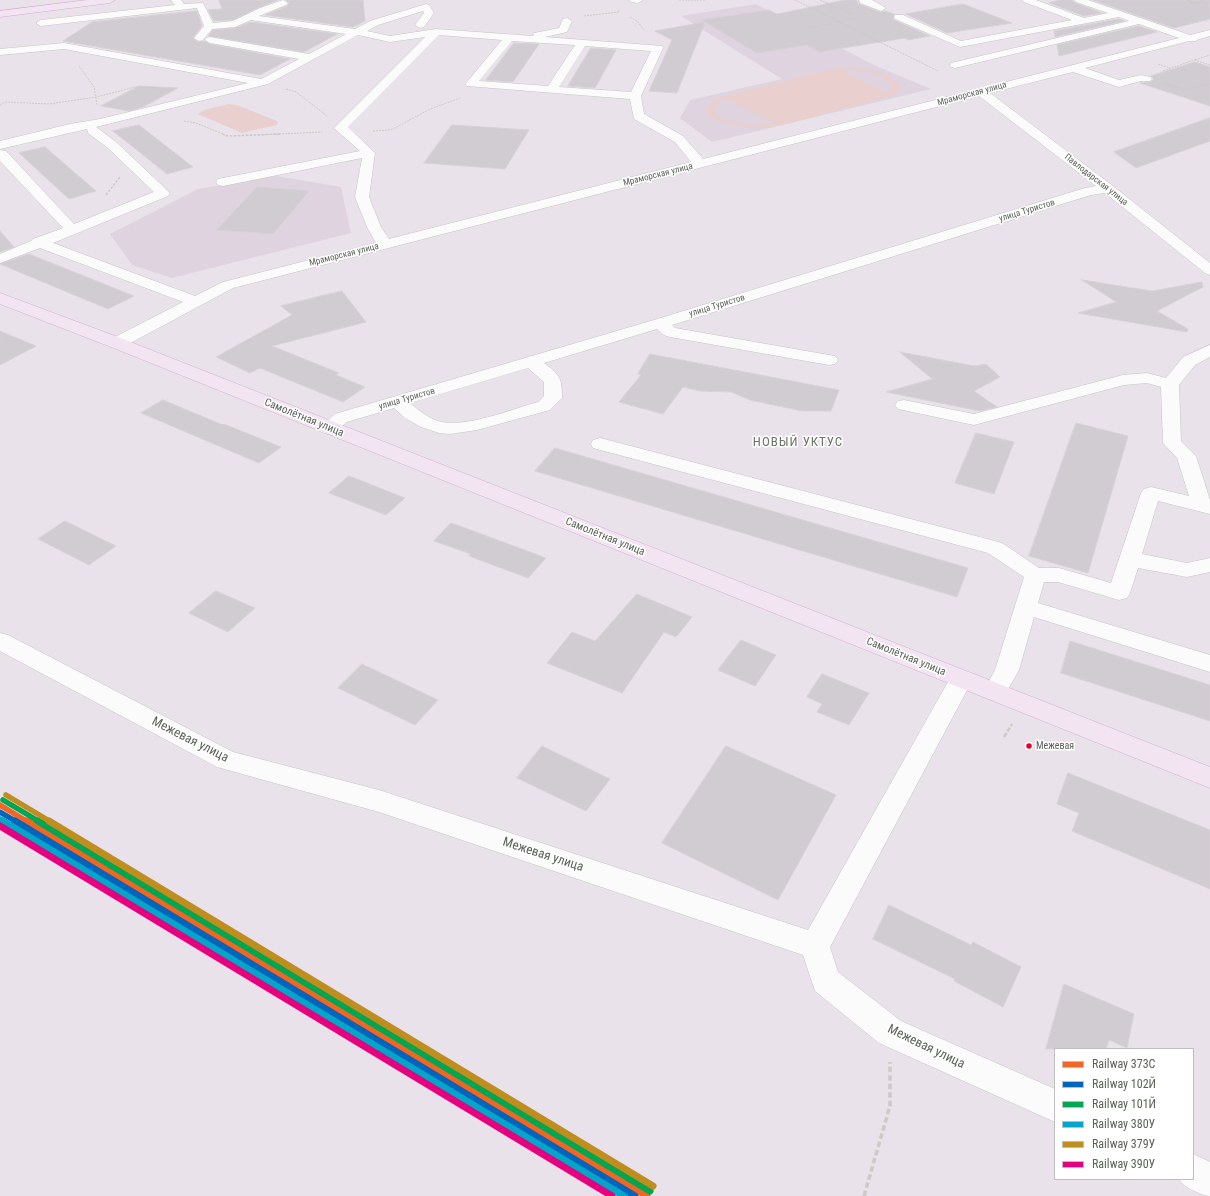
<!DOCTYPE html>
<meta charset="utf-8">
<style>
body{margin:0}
#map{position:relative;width:1210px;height:1196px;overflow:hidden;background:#eae2ea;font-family:"Roboto Condensed",sans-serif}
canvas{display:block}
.legend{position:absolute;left:1054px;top:1048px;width:140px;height:132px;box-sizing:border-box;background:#fff;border:1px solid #bdc0bc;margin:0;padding:5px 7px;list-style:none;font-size:12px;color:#5a6258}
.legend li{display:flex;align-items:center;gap:8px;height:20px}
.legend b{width:20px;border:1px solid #bdc0bc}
</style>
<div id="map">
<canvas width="1210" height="1196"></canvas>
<ul class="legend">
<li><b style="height:5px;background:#f26522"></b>Railway 373C</li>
<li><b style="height:5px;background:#0065bd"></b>Railway 102Й</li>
<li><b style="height:5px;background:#00a651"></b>Railway 101Й</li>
<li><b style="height:5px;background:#04a5c8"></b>Railway 380У</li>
<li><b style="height:5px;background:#c08e1f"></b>Railway 379У</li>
<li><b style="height:5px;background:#e5007d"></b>Railway 390У</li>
</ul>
</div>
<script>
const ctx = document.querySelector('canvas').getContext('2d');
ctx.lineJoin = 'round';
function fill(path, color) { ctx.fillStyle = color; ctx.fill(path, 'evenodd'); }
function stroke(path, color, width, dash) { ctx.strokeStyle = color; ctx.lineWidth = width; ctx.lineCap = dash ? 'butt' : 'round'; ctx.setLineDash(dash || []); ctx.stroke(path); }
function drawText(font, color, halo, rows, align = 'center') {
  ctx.font = font + ' "Roboto Condensed",sans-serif'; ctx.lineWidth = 3; ctx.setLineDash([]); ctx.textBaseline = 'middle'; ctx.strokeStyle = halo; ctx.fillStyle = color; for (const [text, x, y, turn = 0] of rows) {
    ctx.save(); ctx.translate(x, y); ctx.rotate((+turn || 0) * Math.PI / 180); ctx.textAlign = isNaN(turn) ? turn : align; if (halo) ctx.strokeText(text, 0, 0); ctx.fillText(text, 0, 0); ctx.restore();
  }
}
fill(new Path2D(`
 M756 4 874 65 931 89 712 142 680 118 690 100 782 79 681 16Z
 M276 176 341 187 351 233 172 278 132 265 110 234 198 189Z`), '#ded3de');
fill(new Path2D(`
 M837 68C860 68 882 68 899 84L898 90 895 95C872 101 849 107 827 113 785 125 748 138 708 115L707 107 715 100 724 96ZM853 70 874 73 890 82 891 88 888 92 842 71ZM727 99 774 123C753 127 734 125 716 114L715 108 721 101Z
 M229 104 237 105 277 121 278 123 277 125 242 133 198 114 204 110Z`), '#e9d0ce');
const building = new Path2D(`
 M219 0H278L260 7 233 20 214 21 208 10 222 9Z
 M286 0H363L365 21 353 27 265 15 287 6 289 3Z
 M845 0H856L859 4 880 12 885 11 894 14 893 18 894 20 930 36 908 40 905 38 819 52 807 45 757 53 705 22 677 93 649 91 672 40 655 31 705 22 701 20 769 10 777 14Z
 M1060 0H1072L1076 3 1102 13 1084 16 1049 3Z
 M1093 0H1210V19L1174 28Z
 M963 4 1012 23 947 33 906 14Z
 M197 11 202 26 193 38 198 42 204 41 210 44 290 59 260 75 63 41 92 22Z
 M1119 19 1124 21 1055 37 1054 31Z
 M251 22 337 34 304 52 208 36 213 30 235 28Z
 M1139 26 1157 32 1059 56 1057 45Z
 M514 43 539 44 513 82 486 80Z
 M591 48 616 50 595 88 568 86Z
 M1195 62 1210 67V106L1140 83 1150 82 1154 79 1151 76Z
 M139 86 178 88 143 107 129 111 101 106Z
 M1210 118V141L1136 168 1114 152Z
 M139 125 193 167 167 174 113 131Z
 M452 125 529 130 505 169 424 163Z
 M45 147 96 191 69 199 19 153Z
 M257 187 309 191 273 234 217 230Z
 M0 231 14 247 0 252Z
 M29 254 134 296 108 309 0 264Z
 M1082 280 1152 291 1202 282 1203 287 1157 311 1188 329 1187 332 1078 313 1116 302Z
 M342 291 366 322 272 346 339 373 336 375 365 387 343 402 260 368 250 373 216 357 292 315 281 306Z
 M0 331 36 346 0 365Z
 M900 352 974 366 986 364 1000 377 974 391 997 407 980 411 886 392 932 379Z
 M650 354 839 390 831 411H802L750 400 731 392 700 391 683 387 663 414 619 402 641 375 638 374Z
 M163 400 223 425 224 424 281 447 259 463 141 413Z
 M1076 423 1128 436 1088 573 1029 556Z
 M976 433 1014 442 994 494 955 483Z
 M555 448 968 568 957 597 535 471Z
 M349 476 405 498 386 515 329 493Z
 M65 521 116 546 89 565 38 539Z
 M451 523 468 529 546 558 528 578 469 556 471 554 434 541Z
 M216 591 255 608 228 632 189 613Z
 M637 594 692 617 676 637 664 632 622 693 547 663 572 632 595 641Z
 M741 640 776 655 755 686 718 670Z
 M1070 641 1210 685V721L1061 673Z
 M362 664 438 700 415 725 338 688Z
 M822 674 869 693 849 725 817 712 822 704 807 697Z
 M542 746 610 779 586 811 517 778Z
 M726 746 836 795 778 900 662 843Z
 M1068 773 1210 830V889L1072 831 1079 813 1057 804Z
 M889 905 971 945 973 942 1021 967 1003 1007 954 981 955 979 873 939Z
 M1064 984 1134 1014 1127 1048 1109 1040 1106 1049H1046Z`);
fill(building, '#d1ccd1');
stroke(building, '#d8d1d9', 1);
const minor = new Path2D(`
 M171 0H181L184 4 203 3 213 23 233 21 260 8 283 0 288 3 286 5 259 16 355 29 370 21 426 4 429 5 434 13 424 27 420 28 415 25 424 13 423 11 378 25 367 31 390 36 436 29 533 36 534 33 559 28 563 19 567 18 572 21 567 32 545 37 662 46 663 48 641 96 644 114 683 136 703 159 1179 38 1139 24 955 68 951 67 950 65 951 63 1129 21 1119 17 960 47 895 19 894 17 895 15H903L961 41 1072 20 1024 2 1022 0H1036L1084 18 1108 13 1076 2 1074 0H1088L1190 35 1210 30V36L1197 40 1196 41H1189L1085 68 1119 80 1141 75 1150 77 1152 79 1150 81H1141L1119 87 1073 72 990 93 1113 186 1210 263V275L1205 273 1105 193 1091 195 672 325 675 328 829 355 835 356 838 360 835 364 829 365 670 337 664 335 657 329 544 363C560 375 562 378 562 398L550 410 477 430 450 434 439 433 421 427 405 418 394 408 347 422 335 432 328 434 321 432 319 428 335 414 654 320 1085 188 1096 186 979 96 233 288 123 347 117 348 111 347 109 343 111 339 183 302 40 248 0 263V254L31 241 33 239 63 228 0 161V150L6 151 74 224 154 192 108 148 88 133 87 129 0 149V141L70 124 100 119 248 83 64 49 0 55V49L64 43 261 79 299 59 210 43 205 40 206 38 210 37 309 54 346 34 251 20 235 27 212 29 203 40 199 41 194 38 204 26 197 8 41 26 36 23 41 20 175 5ZM358 35 390 42 425 37 334 128 360 151 223 178 218 179 216 182 218 185 223 186 362 158 355 197 367 227 376 243 223 282 195 296 53 243 168 196 170 193 116 142 96 127 268 84ZM439 35 502 40 467 82 465 84 467 86 630 99 634 119 675 142 691 162 389 239 381 227 369 197 375 153 348 127ZM512 41 575 45 548 86 479 81ZM585 46 651 51 631 92 559 87ZM528 368 544 382V396L538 402C512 409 464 429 438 421 428 418 418 410 410 403Z
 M629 0H643L638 3 631 2Z
 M859 0H872L886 8 881 11 860 3Z
 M1210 345V357L1195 365 1179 385 1181 441 1196 456 1210 500V514L1158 501 1142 554 1187 563 1210 558V572L1187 577 1138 568 1130 593 1127 598 1119 600 1058 582H1044L1038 603 1210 655V672L1034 617 1019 670 1003 698 995 701 987 698 983 692 995 670 1024 577 988 553 593 448 591 444 593 440 600 438 995 541 1002 543 1039 568H1059L1111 583 1141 493 1144 489 1151 487 1189 496 1177 458 1163 443 1161 387 1147 383 1124 385 974 425 898 409 895 405 898 401 904 400 974 414 1123 375 1147 373 1166 378 1183 357Z
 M0 633 8 635 233 752 379 790 808 930 953 673 961 670 969 673 973 679 830 947 838 972 901 1021 1055 1089V1122L879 1043 815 991 803 955 379 812 217 767 0 651Z
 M1193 1154 1210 1162V1196C1201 1195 1183 1187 1179 1179H1193Z`);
const major = new Path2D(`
 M87 0H115L110 3 0 17V11Z
 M0 293 123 339 1210 767V788L111 347 0 304Z`);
stroke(minor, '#c4c4c3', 1);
stroke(major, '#d2add5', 1);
stroke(new Path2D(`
 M679 0H705
 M795 0 938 71
 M820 0 852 14
 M1187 0 1195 3 1205 0
 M584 16 619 12V10
 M630 17 637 21 645 31
 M807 28 858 18
 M1195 60 1210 55
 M1158 64 1170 68
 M79 66 94 87 97 105
 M1163 71 1194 60 1210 65
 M1164 83 1187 90 1210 84
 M286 89 296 92 327 116
 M0 105 5 102 49 104 96 97 135 87 163 88
 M184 121 196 123 225 135
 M373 131 391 130 430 109 460 98
 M258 135 322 132`), '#cccac5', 1, [2, 1]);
stroke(new Path2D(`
 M222 134 228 136 281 134
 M106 195 120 177`), '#cccac5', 1.5, [2.5, 1.5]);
stroke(new Path2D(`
 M1004 737 1012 724`), '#cccac5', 2.5, [4.5, 2]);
stroke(new Path2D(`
 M864 1196 890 1106V1062`), '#cccac5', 3.5, [5.5, 3]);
fill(minor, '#fcfbfc');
fill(major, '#f2e5f1');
stroke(new Path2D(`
 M0 805 28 822`), '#f26522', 5.5);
stroke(new Path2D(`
 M27 821 647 1196`), '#f26522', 7);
stroke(new Path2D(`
 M0 812 17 822`), '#0065bd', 5.5);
stroke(new Path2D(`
 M15 821 635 1196`), '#0065bd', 7);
stroke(new Path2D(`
 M3 800 40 822`), '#00a651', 5.5);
stroke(new Path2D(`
 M38 821 650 1191`), '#00a651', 7);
stroke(new Path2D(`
 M0 819 5 822`), '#04a5c8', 5.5);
stroke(new Path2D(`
 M3 821 624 1196`), '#04a5c8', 7);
stroke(new Path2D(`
 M6 795 51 822`), '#c08e1f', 5.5);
stroke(new Path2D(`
 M49 821 653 1186`), '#c08e1f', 7);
stroke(new Path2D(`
 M0 826 612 1196`), '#e5007d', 7);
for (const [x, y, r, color] of [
 [1029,746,3.5,"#e4002b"]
]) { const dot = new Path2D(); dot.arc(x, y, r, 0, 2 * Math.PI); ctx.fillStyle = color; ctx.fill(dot); stroke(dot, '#fff', 1.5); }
drawText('9px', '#5a6258', '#fff', [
 ["Мраморская улица",972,94,-15],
 ["Мраморская улица",658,175,-14],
 ["Павлодарская улица",1096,180,38],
 ["улица Туристов",1027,211,-17],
 ["Мраморская улица",344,255,-14],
 ["улица Туристов",717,306,-17],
 ["улица Туристов",407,399,-16]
]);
drawText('10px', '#5a6258', '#fff', [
 ["Межевая",1036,746]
], 'left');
drawText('11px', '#5a6258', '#fff', [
 ["Самолётная улица",304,418,22],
 ["Самолётная улица",605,537,22],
 ["Самолётная улица",906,657,22]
]);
ctx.letterSpacing = '1px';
drawText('13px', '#6c7469', '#fff', [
 ["НОВЫЙ УКТУС",798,443]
]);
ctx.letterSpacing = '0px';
drawText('13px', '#5a6258', '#fff', [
 ["Межевая улица",190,740,27],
 ["Межевая улица",543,855,18],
 ["Межевая улица",926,1047,26]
]);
</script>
